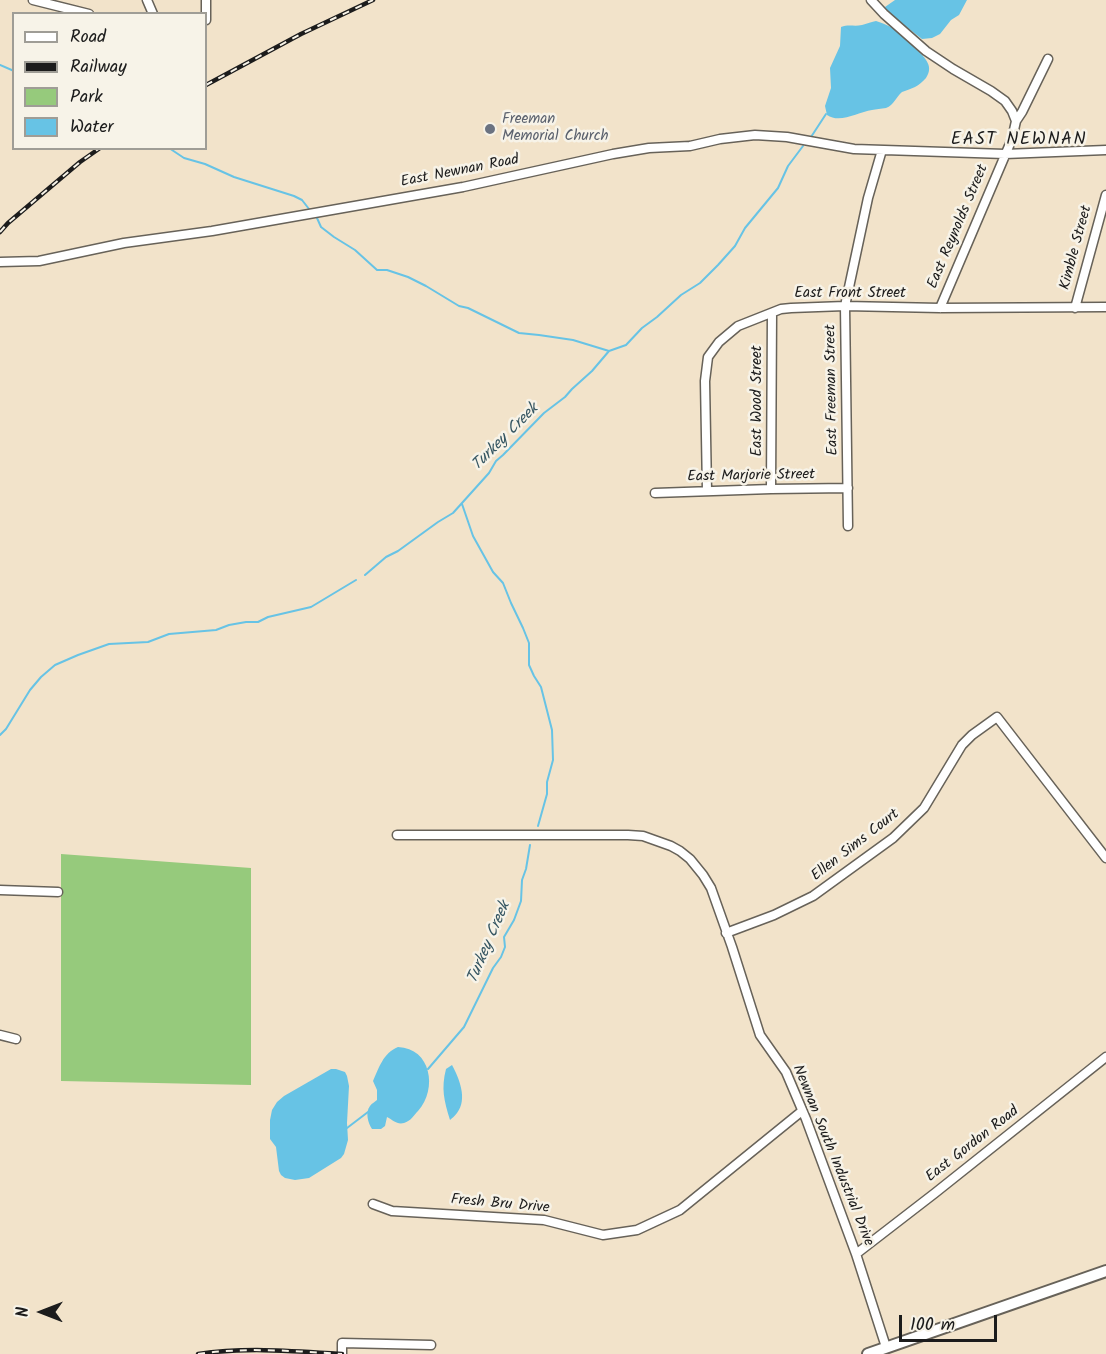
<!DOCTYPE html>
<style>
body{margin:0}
#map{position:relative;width:1106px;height:1354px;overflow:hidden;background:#f2e3ca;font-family:Kalam,sans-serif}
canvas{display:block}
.legend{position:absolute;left:12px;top:12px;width:195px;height:138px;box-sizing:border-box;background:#f7f3e8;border:2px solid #9f9d96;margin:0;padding:8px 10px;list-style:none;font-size:18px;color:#1c1c1c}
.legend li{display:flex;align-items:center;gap:12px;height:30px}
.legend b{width:30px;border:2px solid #9f9d96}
.north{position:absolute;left:12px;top:1282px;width:60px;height:60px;-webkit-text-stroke:4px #f7f3e8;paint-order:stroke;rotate:270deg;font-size:16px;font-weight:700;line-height:24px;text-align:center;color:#1c1c1c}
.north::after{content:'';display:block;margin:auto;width:21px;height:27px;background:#1c1c1c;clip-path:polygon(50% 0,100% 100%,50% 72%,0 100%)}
.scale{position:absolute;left:899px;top:1315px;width:98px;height:27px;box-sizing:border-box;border:3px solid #1c1c1c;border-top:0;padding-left:8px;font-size:18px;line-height:21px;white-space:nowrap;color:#1c1c1c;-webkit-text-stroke:4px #f7f3e8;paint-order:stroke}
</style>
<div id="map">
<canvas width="1106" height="1354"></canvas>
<ul class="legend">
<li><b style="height:8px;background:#fff"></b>Road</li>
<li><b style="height:8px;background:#1c1c1c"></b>Railway</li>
<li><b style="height:16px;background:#96ca7c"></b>Park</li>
<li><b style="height:16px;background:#67c3e5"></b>Water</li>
</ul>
<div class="north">N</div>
<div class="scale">100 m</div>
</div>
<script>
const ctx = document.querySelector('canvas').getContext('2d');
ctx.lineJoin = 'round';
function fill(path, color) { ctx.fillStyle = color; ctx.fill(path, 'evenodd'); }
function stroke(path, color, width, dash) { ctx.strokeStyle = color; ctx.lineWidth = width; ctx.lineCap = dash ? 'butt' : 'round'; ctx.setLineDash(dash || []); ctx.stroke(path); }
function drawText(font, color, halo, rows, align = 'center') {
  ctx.font = font + ' Kalam,sans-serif'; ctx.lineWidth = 5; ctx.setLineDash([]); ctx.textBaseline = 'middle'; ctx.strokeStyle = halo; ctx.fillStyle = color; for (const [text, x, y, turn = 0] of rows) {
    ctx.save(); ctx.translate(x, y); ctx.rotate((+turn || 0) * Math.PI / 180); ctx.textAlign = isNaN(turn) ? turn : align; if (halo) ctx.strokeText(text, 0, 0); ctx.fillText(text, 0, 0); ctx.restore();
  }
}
fill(new Path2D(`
 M61 854 251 868V1085L61 1081Z`), '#96ca7c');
fill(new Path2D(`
 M895 0H967L959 15 951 20 940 34 932 38 922 39 886 11 885 7Z
 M876 21C897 28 899 33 914 47 923 56 935 65 926 78 923 81 919 85 915 87 911 89 907 90 902 92 896 97 894 105 886 108 881 109 876 109 872 110 858 112 840 124 827 115L825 106 831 88 830 68 840 46 841 27C849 24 854 27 862 25 867 24 870 22 876 21Z
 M398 1047C431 1048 438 1089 418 1111 414 1115 411 1121 404 1123 397 1125 393 1120 387 1117L385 1126 381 1129H372C368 1123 365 1112 370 1106 372 1103 375 1102 377 1100V1090L373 1081C379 1068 383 1053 398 1047Z
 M452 1065C459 1078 468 1099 457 1113 455 1116 452 1118 450 1120 444 1100 441 1089 446 1069Z
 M331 1069H336L345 1072 347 1076 349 1086 347 1123 348 1140 344 1154 341 1158 309 1178 295 1180 285 1178 281 1175 279 1171 276 1147 270 1139V1120L272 1110 277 1102 284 1096Z`), '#67c3e5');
stroke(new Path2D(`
 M0 65 14 71
 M811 137 826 114
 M169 148 184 158 205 164 234 177 294 196 302 200 309 209
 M317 218 321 227 334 237 355 250 377 270H387L408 277 426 286 459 306 468 308 519 333 539 335 573 340 609 351
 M462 504 473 536 493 572 503 583 511 603 523 628 529 643V665L534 676 541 687 552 730 553 760 547 782V794L538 826
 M365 575 386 557 398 551 438 522 453 513 489 473 496 461 503 455 544 413 565 397 572 389 592 371 609 351 626 345 642 328 657 317 681 295 700 283 718 265 735 246 745 228 778 188 788 166 803 146
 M0 735 6 729 30 690 41 677 55 665 78 655 109 644 148 642 169 634 216 630 229 625 246 622H258L268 617 311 607 356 580
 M428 1069 464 1027 493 968 501 957 505 947 504 937 514 920 521 901 522 880 526 869 530 845
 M347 1128 368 1112`), '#67c3e5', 2);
const minor = new Path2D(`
 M33 0 89 14
 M147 0 153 14
 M871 0 884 14 926 51 953 69 991 91 1005 101 1012 111 1016 121
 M206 20V0
 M0 262 39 261 124 243 212 231 463 187 613 154 649 148 690 146 720 139 755 135 787 137 854 149 1005 154 1106 150
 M940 308 1012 139 1016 121 1022 112 1048 59
 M1075 308 1106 195
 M771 489 772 313
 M707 491 705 381 708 357 719 342 738 326 781 309 791 308 845 306 940 308 1106 307
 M655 493 771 489 848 488
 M848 526 845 306 868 198 882 150
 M397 835H628L643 836 671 846 680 851 690 859 703 875 711 888 732 947 760 1035 786 1072 806 1119 856 1254 886 1347
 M0 890 58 892
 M726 933 774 915 813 896 893 838 924 808 962 745 972 735 997 717 1106 858
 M0 1035 16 1039
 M373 1204 392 1211 544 1220 603 1235 637 1230 680 1210 802 1111
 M856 1254 935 1193 1106 1057
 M342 1354V1343L431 1345`);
const major = new Path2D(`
 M868 1354 1106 1271`);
stroke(minor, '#676259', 11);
stroke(major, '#676259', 14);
stroke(minor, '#fff', 8);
stroke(major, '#fff', 10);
const rail = new Path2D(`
 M206 85 301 34 373 0
 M0 232 8 223 80 162 100 148
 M198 1354C245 1347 294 1351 342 1354`);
stroke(rail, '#1c1c1c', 4.5);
stroke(rail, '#f7f3e8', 2, [7]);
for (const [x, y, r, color] of [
 [490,129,6,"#6b7280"]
]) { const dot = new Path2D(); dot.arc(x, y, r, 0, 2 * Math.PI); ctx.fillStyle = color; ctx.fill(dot); stroke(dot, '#f7f3e8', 2); }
drawText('15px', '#5b616d', '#f7f3e8', [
 ["Freeman",502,120],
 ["Memorial Church",502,137]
], 'left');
drawText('15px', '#1c1c1c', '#f7f3e8', [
 ["East Newnan Road",460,172,-11],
 ["East Reynolds Street",959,227,-67],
 ["Kimble Street",1077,248,-75],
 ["East Front Street",850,294],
 ["East Freeman Street",833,390,-91],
 ["East Wood Street",758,401,-90],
 ["East Marjorie Street",751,477,-1],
 ["Ellen Sims Court",856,846,-38],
 ["East Gordon Road",973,1145,-38],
 ["Newnan South Industrial Drive",832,1156,68],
 ["Fresh Bru Drive",500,1205,5]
]);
drawText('italic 16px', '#365662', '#f7f3e8', [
 ["Turkey Creek",506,438,-45],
 ["Turkey Creek",490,943,-67]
]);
ctx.letterSpacing = '1.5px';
drawText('18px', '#1c1c1c', '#f7f3e8', [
 ["EAST NEWNAN",1019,141]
]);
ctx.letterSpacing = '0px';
</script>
